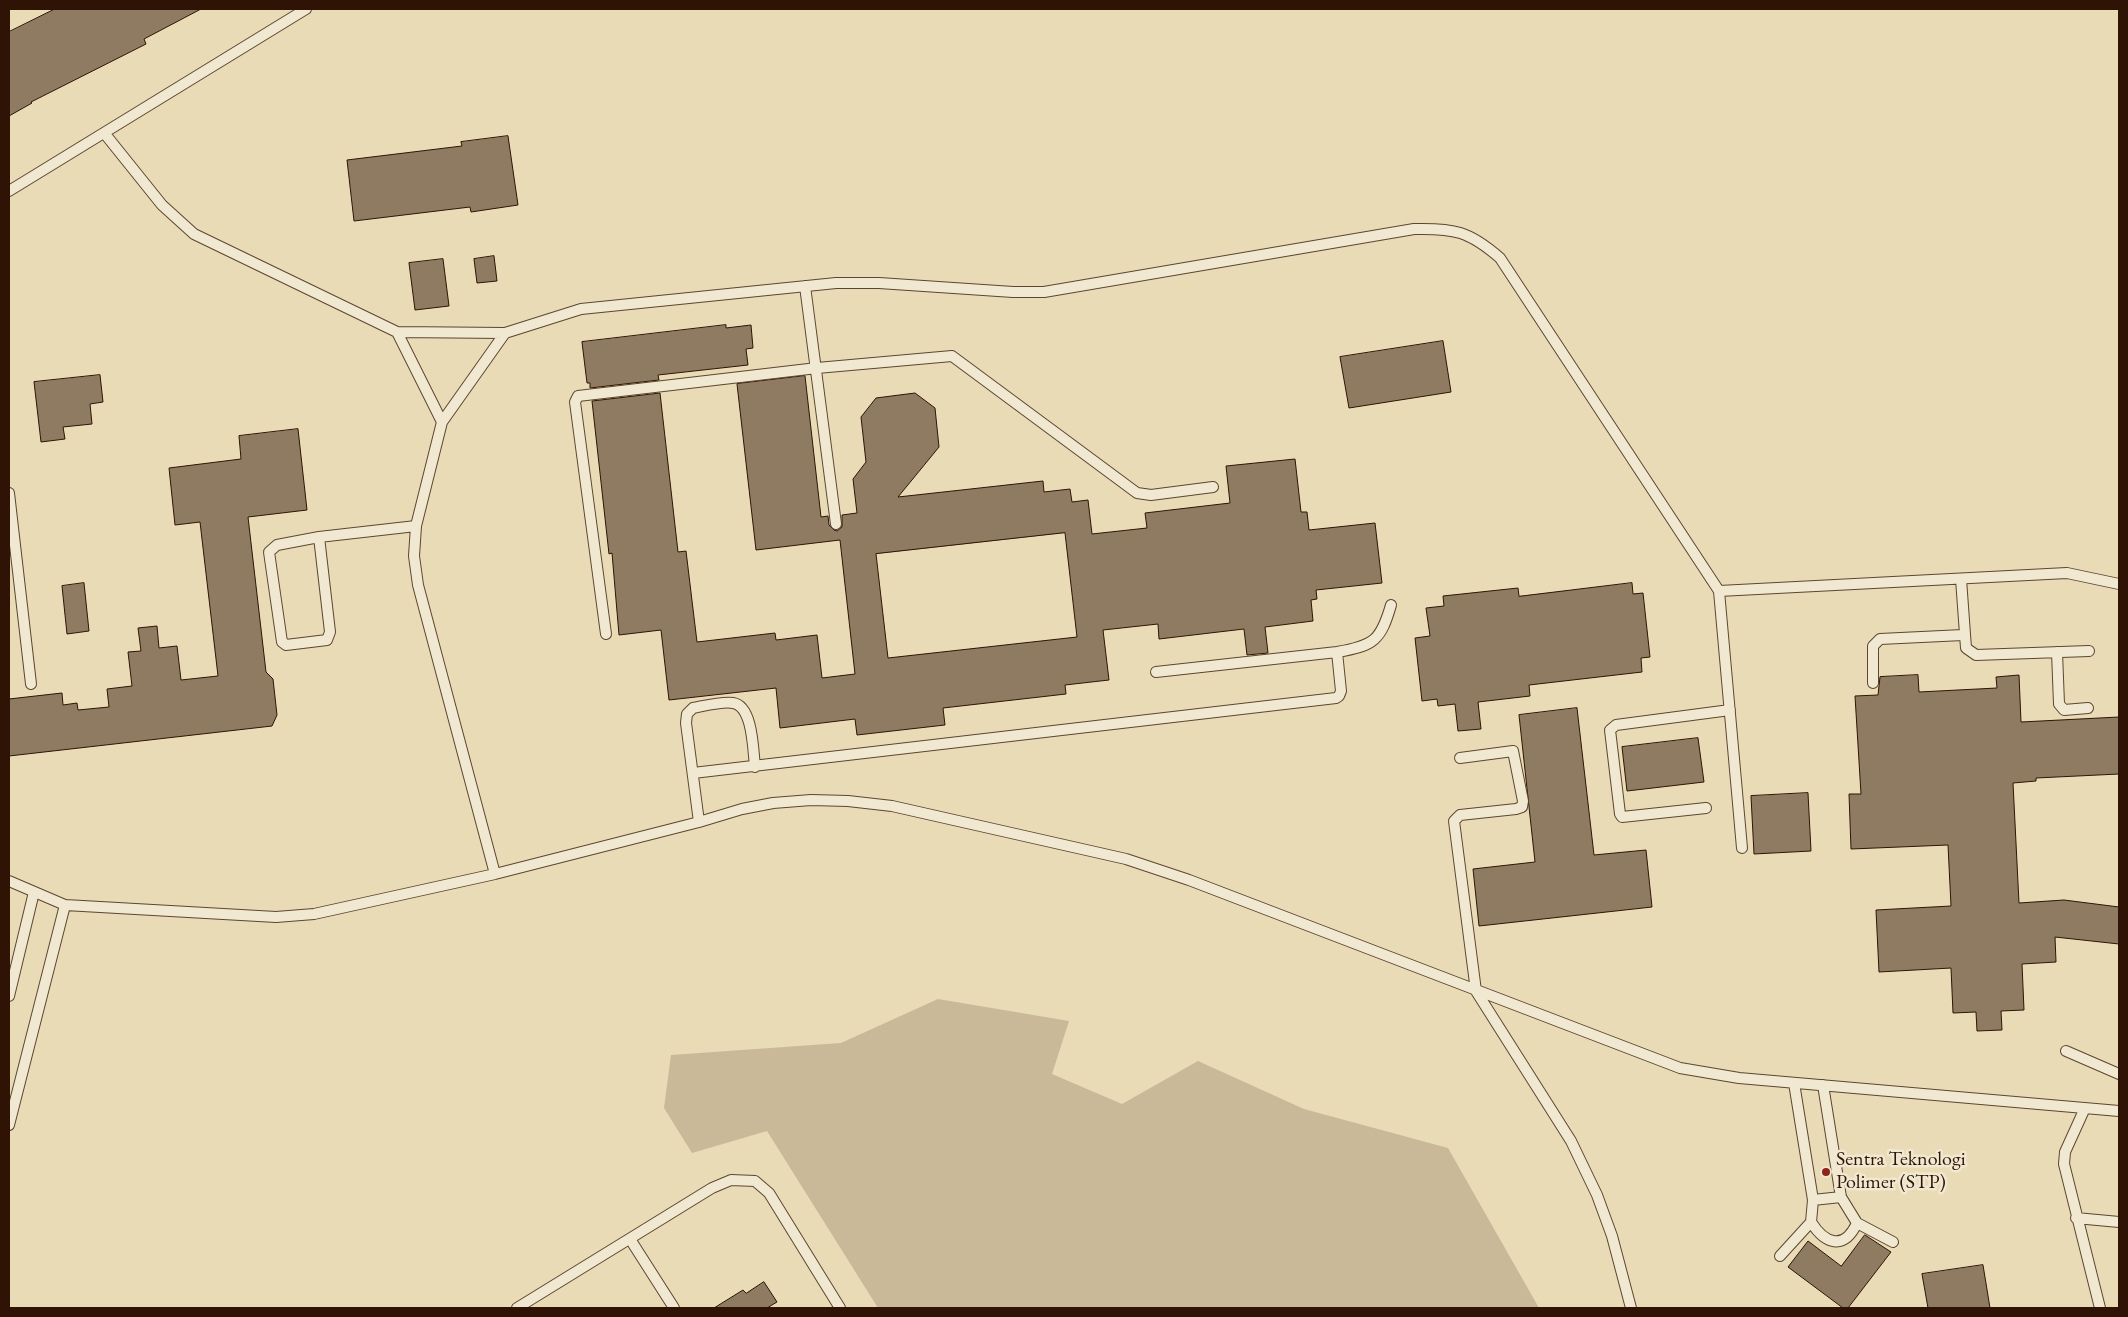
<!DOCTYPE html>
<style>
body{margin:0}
#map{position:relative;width:2128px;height:1317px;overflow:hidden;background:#e8dbb6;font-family:"EB Garamond",serif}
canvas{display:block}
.frame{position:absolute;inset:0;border:10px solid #2f1405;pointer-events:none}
</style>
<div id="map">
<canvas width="2128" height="1317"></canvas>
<div class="frame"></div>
</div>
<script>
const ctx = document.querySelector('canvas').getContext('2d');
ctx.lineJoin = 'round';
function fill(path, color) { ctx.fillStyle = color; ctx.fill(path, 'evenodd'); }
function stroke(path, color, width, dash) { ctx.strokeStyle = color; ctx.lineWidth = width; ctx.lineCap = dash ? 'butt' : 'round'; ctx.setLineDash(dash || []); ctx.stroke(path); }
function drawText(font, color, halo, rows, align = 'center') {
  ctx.font = font + ' "EB Garamond",serif'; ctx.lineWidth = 5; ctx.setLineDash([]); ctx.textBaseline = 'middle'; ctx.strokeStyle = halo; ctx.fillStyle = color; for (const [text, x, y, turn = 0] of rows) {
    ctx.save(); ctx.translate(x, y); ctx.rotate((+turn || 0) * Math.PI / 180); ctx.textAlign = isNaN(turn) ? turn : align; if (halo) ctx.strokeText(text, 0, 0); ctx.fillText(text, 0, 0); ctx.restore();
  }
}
fill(new Path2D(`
 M938 999 1069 1021 1052 1074 1122 1104 1198 1061 1304 1109 1448 1148 1539 1308H878L767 1131 692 1153 664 1108 671 1055 841 1043Z`), '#c9b998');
const building = new Path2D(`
 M55 9H201L144 39 146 44 31 102 32 103 9 116V32Z
 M508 136 518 205 471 212 470 207 354 221 347 160 462 146 461 142Z
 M494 256 497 281 477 283 474 259Z
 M443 259 449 306 415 310 409 263Z
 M726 325V328L751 325 753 348 746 349 748 365 658 375 659 380 590 388V383H587L582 342Z
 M1443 341 1451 392 1349 408 1340 357Z
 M100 375 103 402 90 404 92 424 63 427 65 439 41 442 34 382Z
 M805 376 821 517 828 516 829 525 834 530 837 531 842 527V515L857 513 853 479 866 462 861 417 876 398 915 393 935 408 939 447 898 497 1043 481 1044 492 1070 489 1072 502 1088 500 1092 534 1147 528 1145 513 1230 503 1226 466 1295 459 1301 512H1307L1309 530 1375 523 1382 583 1316 590 1317 599 1311 600 1313 621 1265 627 1268 653 1247 655 1244 629 1159 639 1158 624 1103 630 1109 680 1065 685 1066 694 943 708 945 725 857 735 855 719 780 728 776 688 669 700 661 630 619 635 612 553 609 554 592 401 660 393 678 552 686 551 697 642 775 633 776 640 817 635 822 678 855 674 840 540 756 550 737 384ZM1065 533 1077 637 888 658 876 554Z
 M298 429 307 510 248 517 266 672 273 679 277 715 272 726 9 756V699L62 693 63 705 77 703 78 710 109 707 107 689 132 686 128 652 141 651 138 628 157 626 159 648 177 646 181 680 218 676 200 522 175 525 169 468 241 459 239 436Z
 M84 583 89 631 67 634 62 586Z
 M1632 583 1633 594 1643 593 1650 657 1641 658 1642 672 1529 685 1530 696 1478 702 1481 729 1458 731 1455 704 1438 706 1437 699 1422 701 1415 638 1430 636 1426 608 1444 606 1443 596 1518 588 1519 596Z
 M1918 675 1919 692 1997 688 1996 677 2019 675 2021 722 2119 717V774L2036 778V781L2013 783 2019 903 2064 900 2119 907V944L2055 937 2056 962 2022 964 2024 1010 2001 1011 2002 1030 1977 1031 1976 1012 1953 1013 1951 968 1879 972 1876 910 1951 906 1948 845 1851 849 1849 794H1861L1855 696 1878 695 1880 677Z
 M1577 708 1594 855 1646 850 1652 907 1479 926 1473 869 1535 862 1519 715Z
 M1698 738 1704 782 1627 791 1622 747Z
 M1808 793 1811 851 1754 854 1751 796Z
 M1865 1235 1891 1252 1848 1308H1843L1788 1267 1808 1241 1841 1266Z
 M1983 1265 1990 1308H1928L1922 1274Z
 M764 1282 777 1302 767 1308H714L743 1290 746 1293Z`);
fill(building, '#8f7b61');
stroke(building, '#2f1405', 1);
const service = new Path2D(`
 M105 134 162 205 194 234 397 332 505 333 581 309 836 283H879L1013 292H1044L1414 229C1454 228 1469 231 1500 258L1719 591 2067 573 2119 584
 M9 191 306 9
 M805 286 836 524
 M397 332 442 422
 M9 493 31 684
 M319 537 330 632 327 640 286 645 282 642 269 552 277 545 319 537 416 526
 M1961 579 1966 648 1976 655 2089 651
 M1719 591 1742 848
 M606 634 575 402 578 396 817 368 952 356 1137 493 1151 495 1213 487
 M2057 652 2059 704 2064 710 2088 708
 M1156 672 1337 652
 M1873 683V646L1880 639 1963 635
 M1460 758 1513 751 1523 801 1522 807 1516 809 1460 815 1454 821 1476 991 1571 1141 1597 1195 1612 1236 1631 1308
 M693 773 1336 698 1339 696 1341 691 1337 652C1374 646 1381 640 1391 605
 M1706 808 1622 817 1620 814 1610 730 1616 725 1730 710
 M699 822 686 723 687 714 693 708C704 706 723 701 733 703 753 706 753 750 755 767
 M495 874 418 585 414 556 416 526 442 422 505 333
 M9 881 65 905 276 917 314 914 495 874 699 822 742 809 773 803 811 800 848 801 892 806 1126 859 1189 880 1680 1068 1739 1078 2119 1111
 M9 996 34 892
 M2066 1051 2119 1074
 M1794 1083 1813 1200
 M1823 1085 1841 1197
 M2085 1108 2065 1152 2064 1164 2100 1308
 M9 1125 65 905
 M2076 1218 2119 1222
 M1811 1222C1825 1244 1844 1251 1857 1223
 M630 1239 674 1308
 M1780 1256 1811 1222 1813 1200 1841 1197 1857 1223 1893 1242
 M517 1308 712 1188 731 1180 755 1181 769 1193 840 1308`);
stroke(service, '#5d4631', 12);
stroke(service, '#f0e8d0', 10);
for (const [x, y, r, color] of [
 [1826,1172,5,"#8f2418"]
]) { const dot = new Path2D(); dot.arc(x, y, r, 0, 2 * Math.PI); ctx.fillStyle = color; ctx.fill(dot); stroke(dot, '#f0e8d0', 2); }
drawText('20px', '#2f1405', '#f0e8d0', [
 ["Sentra Teknologi",1836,1160],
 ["Polimer (STP)",1836,1183]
], 'left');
</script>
